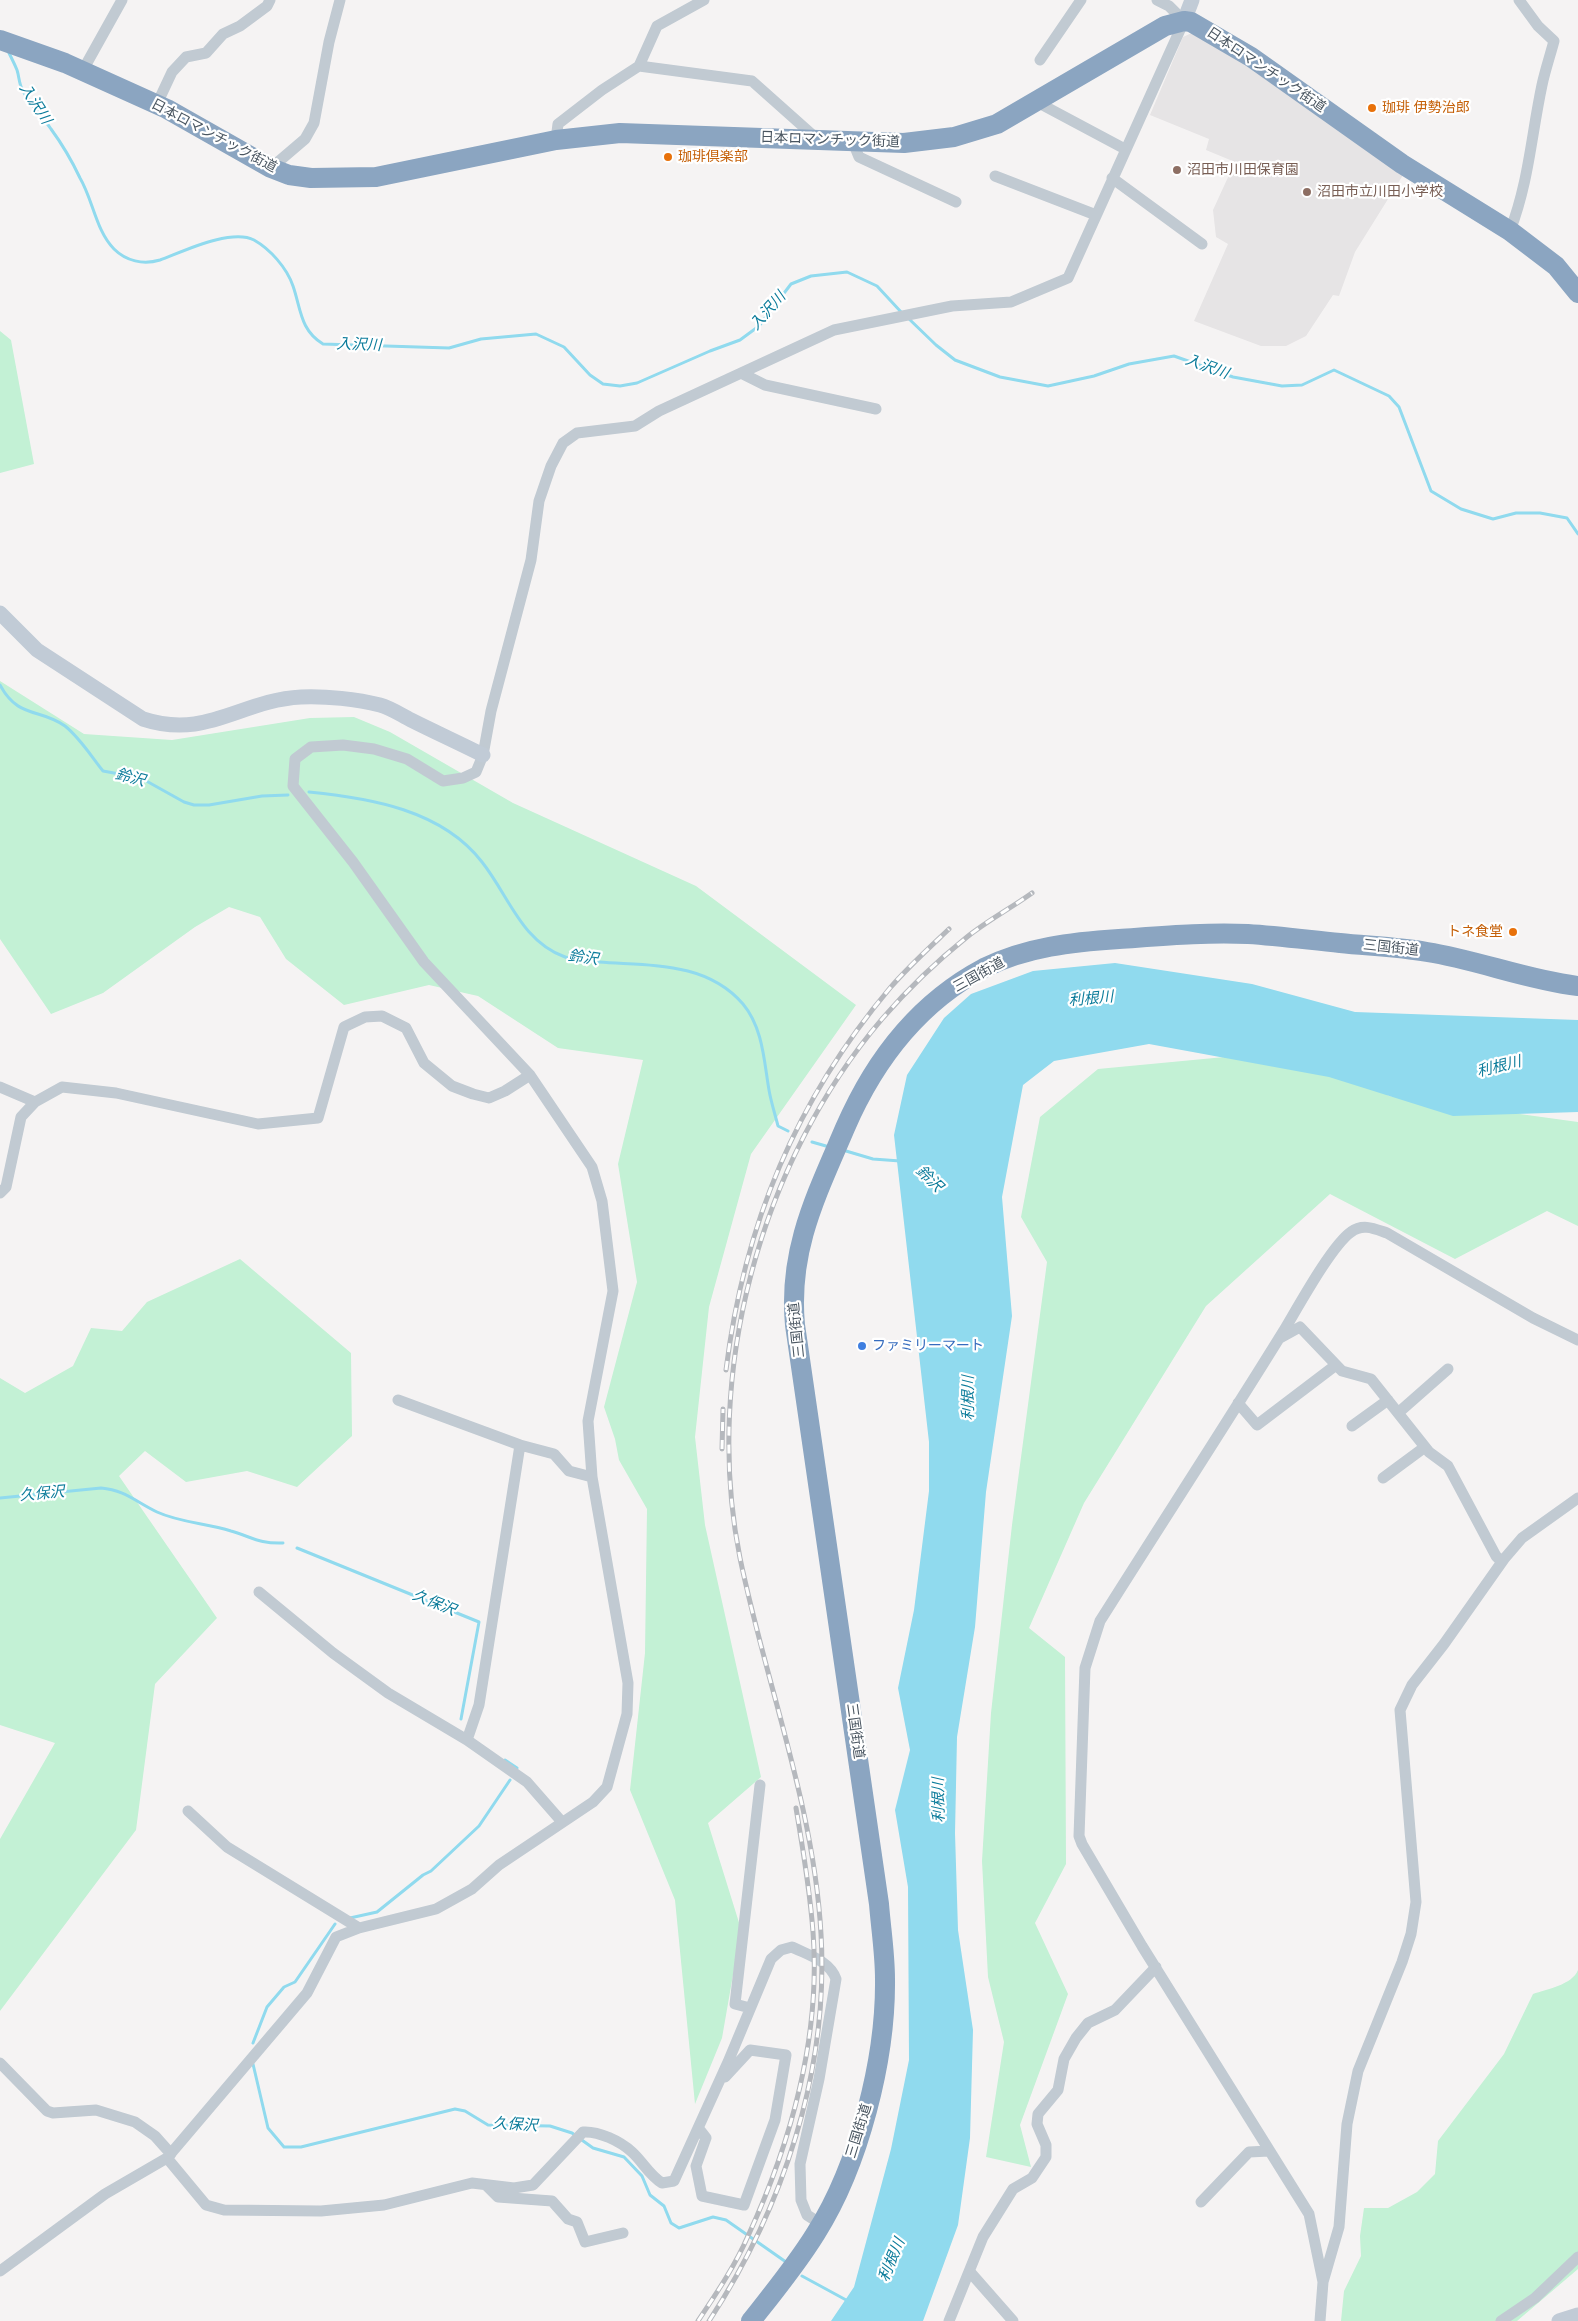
<!DOCTYPE html>
<meta charset="utf-8">
<style>
body{margin:0}
canvas{display:block;background:#f5f3f3}
</style>
<canvas width="1578" height="2321"></canvas>
<script>
const ctx = document.querySelector('canvas').getContext('2d');
ctx.lineJoin = 'round';
function fill(path, color) { ctx.fillStyle = color; ctx.fill(path, 'evenodd'); }
function stroke(path, color, width, dash) { ctx.strokeStyle = color; ctx.lineWidth = width; ctx.lineCap = dash ? 'butt' : 'round'; ctx.setLineDash(dash || []); ctx.stroke(path); }
function drawText(font, color, halo, rows, align = 'center') {
  ctx.font = font + ' "Open Sans","Noto Sans JP",sans-serif'; ctx.lineWidth = 4.5; ctx.setLineDash([]); ctx.textBaseline = 'middle'; ctx.strokeStyle = halo; ctx.fillStyle = color; for (const [text, x, y, turn = 0] of rows) {
    ctx.save(); ctx.translate(x, y); ctx.rotate((+turn || 0) * Math.PI / 180); ctx.textAlign = isNaN(turn) ? turn : align; if (halo) ctx.strokeText(text, 0, 0); ctx.fillText(text, 0, 0); ctx.restore();
  }
}
fill(new Path2D(`
 M1194 32 1239 59 1403 175 1355 252 1339 296 1333 295 1306 336 1286 346H1261L1194 321 1228 244 1216 237 1213 210 1235 162 1206 150 1209 139 1150 115 1183 37Z`), '#e6e4e5');
fill(new Path2D(`
 M0 331 11 340 34 464 0 473Z
 M0 681 84 734 172 740 310 718 354 717 390 732 513 803 696 886 856 1005 751 1154 709 1307 695 1437 705 1525 761 1777 708 1823 741 1929 722 2038 695 2104 675 1900 630 1790 645 1653 647 1509 619 1460 615 1439 604 1407 637 1282 618 1164 643 1060 558 1048 478 996 429 985 344 1005 286 959 260 917 229 907 195 927 103 993 51 1014 0 939Z
 M1309 1049 1389 1096 1578 1122V1226L1547 1211 1455 1259 1330 1194 1206 1306 1084 1503 1029 1628 1065 1657 1066 1864 1035 1923 1068 1994 1020 2125 1031 2167 986 2157 1004 2042 988 1977 982 1861 991 1713 1012 1525 1047 1262 1021 1217 1040 1117 1098 1069Z
 M240 1259 351 1353 352 1436 297 1487 247 1471 186 1482 145 1451 119 1476 217 1618 155 1684 136 1830 0 2011V1839L55 1743 0 1725V1378L25 1393 73 1366 91 1328 122 1331 147 1302Z
 M1578 1970V2269L1517 2321H1341L1344 2291 1361 2256 1360 2236 1364 2208H1388L1417 2192 1435 2174 1438 2141 1504 2054 1533 1994C1547 1989 1572 1985 1578 1970Z`), '#c3f1d5');
fill(new Path2D(`
 M1115 963 1252 984 1355 1012 1578 1020V1112L1453 1116 1329 1077 1149 1044 1054 1061 1023 1085 1002 1197 1012 1316 986 1492 975 1627 957 1737 955 1833 958 1930 973 2030 970 2138 958 2225 923 2321H831L854 2287 891 2149 909 2060 908 1887 895 1810 910 1750 898 1688 914 1610 929 1491V1442L894 1135 907 1075 944 1018 971 994 1033 971Z`), '#90daee');
stroke(new Path2D(`
 M9 53C12 59 15 65 17 70 19 76 19 83 22 89 29 103 42 116 51 129 62 144 72 161 80 178 93 200 96 231 114 249 126 261 143 265 160 260 182 252 231 228 254 240 270 249 287 268 293 286 301 309 300 330 323 344L449 348 481 339 536 334 564 347 590 375 603 384 620 386 637 383 710 351 740 340 759 326 791 284 811 276 847 272 877 286 902 313
 M907 317 936 345 955 360 1000 377 1048 386 1094 376 1129 364 1174 356 1233 377 1282 386 1302 385 1334 370 1389 396 1399 407 1431 491 1461 509 1493 519 1516 513H1540L1567 518 1578 534
 M0 685C18 719 40 708 65 726 80 738 91 756 103 771L141 778 184 802 194 805H209L262 796 288 795
 M309 792C370 798 442 810 482 862 509 896 521 941 565 957 575 961 588 961 599 962 649 966 706 961 743 1004 763 1028 764 1061 769 1090 771 1102 775 1114 778 1126L788 1131
 M812 1142 826 1146
 M846 1151 873 1159 900 1161
 M0 1498 101 1488C125 1490 136 1502 157 1512 181 1523 207 1523 231 1531 252 1537 259 1544 283 1543
 M297 1548 479 1622 461 1719
 M505 1760 517 1768
 M350 1918 377 1912 423 1875 431 1871 479 1826 510 1780
 M253 2043 267 2007 284 1987 295 1982 335 1924
 M253 2064 268 2128 284 2147H301L455 2109 465 2111 488 2125 550 2126 572 2133 593 2148 624 2157 642 2176 650 2195 664 2206 671 2223 679 2228 713 2217 726 2220 786 2262
 M802 2276 848 2301`), '#90daee', 3);
stroke(new Path2D(`
 M1040 60 1081 0
 M639 66 752 81 816 138
 M83 70 122 0
 M1035 101 1125 149
 M157 104 172 72 186 57 206 53 223 34 240 26 267 6 270 0
 M556 140 558 124 602 90 639 66 657 26 704 0
 M852 140 859 157 956 202
 M271 168 305 139 314 123 329 42 340 0
 M995 176 1096 215
 M1112 178 1202 244
 M1510 231C1529 181 1531 137 1542 85 1545 71 1550 56 1554 41L1538 26 1519 0
 M741 373 765 385 876 409
 M0 1087 35 1102
 M0 1193 6 1187 21 1117 35 1102 62 1087 116 1093 258 1124 318 1118 344 1027 365 1017 382 1016 406 1028 424 1063 452 1086 473 1094 489 1098 505 1091 530 1075
 M1280 1338 1300 1327 1342 1371 1371 1379 1429 1452 1448 1466 1496 1556 1502 1562
 M398 1400 520 1445 554 1454 569 1471 592 1477
 M1238 1403 1257 1425 1336 1365
 M1398 1413 1448 1369
 M1352 1426 1388 1400
 M1383 1478 1425 1447
 M259 1592 333 1653 388 1693 467 1740 527 1782 562 1822
 M467 1740 479 1705 520 1445
 M188 1811 227 1847 359 1928
 M750 2008 735 2004 760 1785
 M0 2063 47 2111 53 2113 96 2110 135 2122 155 2136 171 2154
 M699 2129 706 2138 696 2166 702 2196 744 2205 775 2120 786 2055 750 2050 725 2077
 M167 2158 206 2205 224 2210 321 2211 384 2205 472 2183 514 2188 533 2185 583 2132C599 2131 620 2141 632 2152 643 2162 649 2175 662 2183L674 2181 728 2062 771 1959 781 1950 792 1947C808 1955 830 1961 836 1979L819 2079 800 2164 801 2200 807 2215 821 2224
 M486 2185 498 2197 552 2201 568 2219 577 2222 585 2242 623 2233
 M1201 2202 1249 2152 1269 2151
 M0 2271 105 2194 167 2158 307 1993 336 1937 359 1928 436 1909 472 1889 499 1865 593 1802 607 1787 627 1714 628 1683 592 1477 588 1421 613 1291 602 1201 592 1167 530 1075 424 962 353 862 293 786 295 759 311 747 343 745 374 749 407 759 443 781 463 778 476 772 483 755 491 711 531 560 539 501 551 466 563 443 577 433 635 426 659 411 834 330 952 306 1011 302 1068 278 1184 21 1169 6 1157 0
 M970 2272 1013 2321
 M1323 2282 1309 2214 1142 1946 1082 1844 1079 1836 1085 1668 1100 1621C1161 1524 1223 1429 1283 1332 1297 1309 1331 1246 1351 1232 1363 1223 1375 1229 1387 1233L1533 1318 1578 1340
 M949 2321 983 2237 1013 2189 1032 2178 1046 2157V2145L1037 2124 1038 2114 1058 2090 1064 2059 1076 2038 1088 2023 1115 2010 1156 1967
 M1320 2321 1323 2282 1339 2227 1347 2124 1358 2071 1402 1962 1411 1934 1416 1902 1400 1710 1412 1685 1444 1644 1504 1559 1522 1538 1578 1498
 M1501 2321 1535 2298 1578 2257`), '#c1cad2', 11);
stroke(new Path2D(`
 M1184 21 1192 0
 M0 613 37 650 143 719C207 740 241 700 301 697 326 696 357 699 380 705 391 708 401 715 411 720 435 732 459 743 483 755
 M1559 2321 1578 2315`), '#c1cbd6', 15);
stroke(new Path2D(`
 M0 40 65 63 167 109 271 168 289 175 311 178 376 177 556 140 620 133 904 143 954 137 997 124 1165 26 1184 21 1191 22 1251 57 1402 164 1510 231 1556 266 1578 293
 M751 2321C774 2292 797 2264 816 2233 859 2165 886 2059 885 1979 885 1954 881 1929 879 1904L795 1325C788 1250 816 1196 845 1128 874 1061 918 1003 984 968 1026 947 1073 942 1119 939 1162 936 1205 932 1248 934 1279 936 1309 940 1340 943 1369 946 1399 947 1427 952 1478 960 1527 980 1578 986`), '#8ba5c1', 20);
const rail = new Path2D(`
 M726 1370C744 1225 796 1100 890 988 908 967 929 948 949 929
 M722 1449 723 1409
 M698 2321C716 2294 735 2266 748 2236 791 2143 821 2036 813 1932 810 1891 803 1849 796 1808
 M709 2321C783 2208 829 2071 821 1934 814 1806 766 1684 740 1558 703 1374 760 1162 882 1019 907 990 937 961 967 937 987 921 1011 908 1032 893`);
stroke(rail, '#b5b8bd', 5);
stroke(rail, '#fff', 3, [9]);
for (const [x, y, r, color] of [
 [1372,108,5,"#e8710a"],
 [668,157,5,"#e8710a"],
 [1177,170,5,"#8d6e63"],
 [1307,192,5,"#8d6e63"],
 [1513,932,5,"#e8710a"],
 [862,1346,5,"#3f7fe0"]
]) { const dot = new Path2D(); dot.arc(x, y, r, 0, 2 * Math.PI); ctx.fillStyle = color; ctx.fill(dot); stroke(dot, '#fff', 2); }
drawText('14px', '#4a5661', '#fff', [
 ["日本ロマンチック街道",1266,70,34],
 ["日本ロマンチック街道",214,136,28],
 ["日本ロマンチック街道",830,140,2],
 ["三国街道",1391,948,6],
 ["三国街道",979,975,-29],
 ["三国街道",797,1330,-96],
 ["三国街道",855,1731,82],
 ["三国街道",859,2131,-73]
]);
drawText('14px', '#c56008', '#fff', [
 ["珈琲 伊勢治郎",1382,108],
 ["珈琲倶楽部",678,157],
 ["トネ食堂",1503,932,"right"]
], 'left');
drawText('14px', '#785e54', '#fff', [
 ["沼田市川田保育園",1187,170],
 ["沼田市立川田小学校",1317,192]
], 'left');
drawText('14px', '#366cbe', '#fff', [
 ["ファミリーマート",872,1346]
], 'left');
drawText('italic 15px', '#0c7c9b', '#fff', [
 ["入沢川",35,104,57],
 ["入沢川",768,311,-49],
 ["入沢川",359,345,2],
 ["入沢川",1207,367,20],
 ["鈴沢",130,778,15],
 ["鈴沢",583,958,8],
 ["利根川",1091,999,-5],
 ["利根川",1499,1067,-14],
 ["鈴沢",929,1179,44],
 ["利根川",969,1398,-90],
 ["久保沢",42,1494,-5],
 ["久保沢",434,1603,22],
 ["利根川",939,1800,-91],
 ["久保沢",515,2125,3],
 ["利根川",892,2260,-67]
]);
</script>
